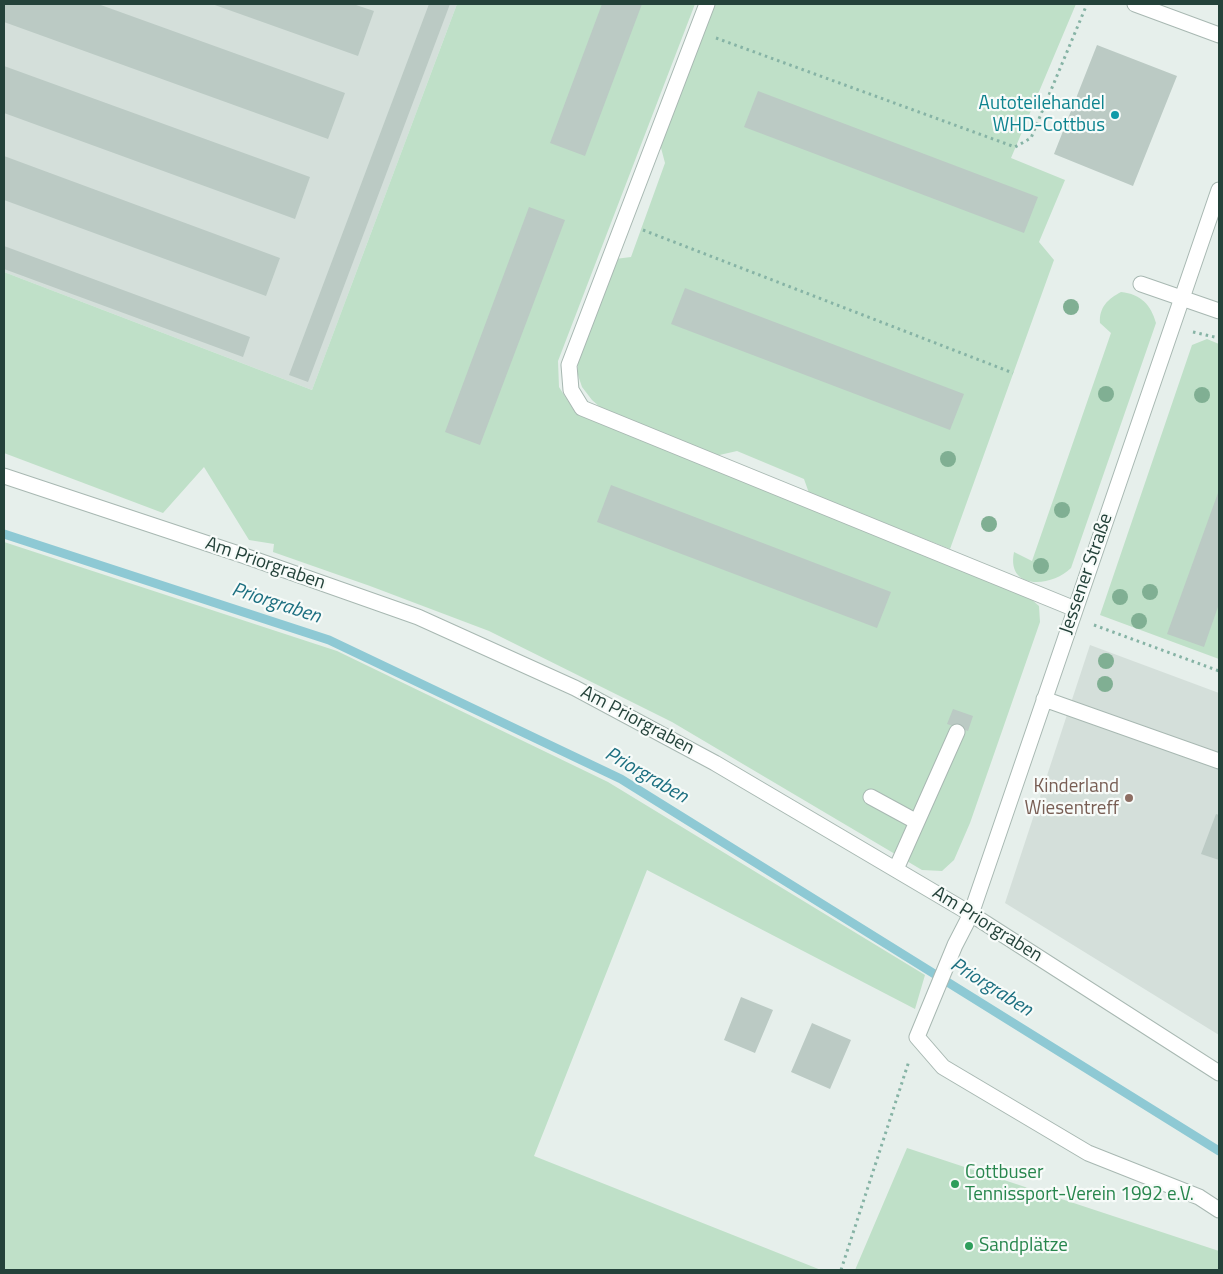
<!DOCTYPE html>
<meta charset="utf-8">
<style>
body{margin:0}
#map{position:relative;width:1223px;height:1274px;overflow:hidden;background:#e6efeb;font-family:"Titillium Web",sans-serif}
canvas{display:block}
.frame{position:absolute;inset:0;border:5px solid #24423a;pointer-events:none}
</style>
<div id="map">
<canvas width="1223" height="1274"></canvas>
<div class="frame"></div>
</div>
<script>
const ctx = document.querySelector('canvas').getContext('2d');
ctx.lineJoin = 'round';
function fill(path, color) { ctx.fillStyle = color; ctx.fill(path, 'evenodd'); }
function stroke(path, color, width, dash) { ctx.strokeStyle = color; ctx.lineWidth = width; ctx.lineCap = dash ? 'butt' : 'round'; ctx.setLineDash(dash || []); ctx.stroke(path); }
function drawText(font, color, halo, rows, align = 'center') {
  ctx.font = font + ' "Titillium Web",sans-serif'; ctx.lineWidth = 4.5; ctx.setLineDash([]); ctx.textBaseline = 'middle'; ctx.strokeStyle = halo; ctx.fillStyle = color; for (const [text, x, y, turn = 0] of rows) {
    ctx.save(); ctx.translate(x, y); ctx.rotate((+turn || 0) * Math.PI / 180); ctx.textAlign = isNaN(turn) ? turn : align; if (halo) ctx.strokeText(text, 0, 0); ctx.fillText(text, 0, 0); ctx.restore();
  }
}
fill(new Path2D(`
 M4 4H457L312 390 4 272Z
 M1090 645 1219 693V1035L1005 903Z`), '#d4dfda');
fill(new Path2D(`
 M457 4H695L558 361 559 387 575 412 988 580 1031 599 1039 606 1040 622 970 823 954 860 942 871 922 870 672 722 489 631 370 586 273 552 274 544 249 540 204 467 163 513 4 453V272L312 390Z
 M711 4H1076L1011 158 1065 180 1039 242 1054 260 950 549 809 493 804 479 737 451 715 456 601 408 592 400 582 387 578 375V356L615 259 631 257 665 163 660 144Z
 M1121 292C1141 294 1151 305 1156 323L1071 568C1052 587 1006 591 1014 552L1032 561 1111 333 1100 323C1099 307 1108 299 1121 292Z
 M1207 339 1219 344V659L1100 615 1192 345Z
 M4 542 337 651 608 782 925 975 915 1009 647 870 534 1156 821 1270H4Z
 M907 1148 1219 1251V1270H855Z`), '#bfe0c8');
stroke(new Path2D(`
 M4 534 329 640 621 779 1219 1151`), '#8ec9d4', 9);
fill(new Path2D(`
 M4 4H98L345 93 328 139 4 22Z
 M212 4H353L374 11 358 56Z
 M429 4H450L308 382 289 375Z
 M602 4H642L585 156 550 143Z
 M1097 45 1177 76 1133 186 1054 154Z
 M4 66 310 177 295 219 4 113Z
 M758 91 1038 197 1024 233 744 127Z
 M4 156 280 258 266 296 4 200Z
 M529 207 565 220 480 445 445 432Z
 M4 246 250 337 243 357 4 269Z
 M685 288 964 394 950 430 671 324Z
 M611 485 891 592 877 628 597 522Z
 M1219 490V604L1204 647 1167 634Z
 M953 709 973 716 968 731 947 724Z
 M1216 814 1219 815V860L1201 854Z
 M741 997 773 1010 755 1053 724 1040Z
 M812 1023 851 1040 830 1089 791 1072Z`), '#bbcac4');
const minor = new Path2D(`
 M707 4 569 365 571 390 582 408 1075 609
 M1135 4 1219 35
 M1219 190 971 914 955 945 917 1037 943 1067 1088 1153 1199 1197 1219 1210
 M1141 284 1219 311
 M4 476 242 555 418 617 575 688 715 763 971 914 1219 1073
 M1044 699 1219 761
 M871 797 917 822
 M896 869 957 732`);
stroke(minor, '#a8b8b2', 17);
stroke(new Path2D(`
 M716 38 1015 147 1031 138 1087 4
 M643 230 1013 373
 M1193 332 1219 338
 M1094 625 1219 671
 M841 1270 909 1061`), '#86b3a5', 3, [2.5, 4]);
stroke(minor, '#fff', 15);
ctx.fillStyle = '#80af93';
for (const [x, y] of [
 [1071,307],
 [1106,394],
 [1202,395],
 [948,459],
 [1062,510],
 [989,524],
 [1041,566],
 [1150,592],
 [1120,597],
 [1139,621],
 [1106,661],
 [1105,684]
]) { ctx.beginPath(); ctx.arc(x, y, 8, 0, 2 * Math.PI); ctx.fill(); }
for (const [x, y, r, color] of [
 [1115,115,5,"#0f9aa8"],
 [1129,798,5,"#8d6e63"],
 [955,1184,5,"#2e9e5b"],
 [969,1246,5,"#2e9e5b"]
]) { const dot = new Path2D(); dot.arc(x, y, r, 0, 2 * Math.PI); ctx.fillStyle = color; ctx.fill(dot); stroke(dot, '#f7fbf9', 2); }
drawText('19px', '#0d838f', '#f7fbf9', [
 ["Autoteilehandel",1105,104],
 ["WHD-Cottbus",1105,126]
], 'right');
drawText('19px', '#24423a', '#f7fbf9', [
 ["Am Priorgraben",265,564,19],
 ["Jessener Straße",1087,574,-71],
 ["Am Priorgraben",637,721,28],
 ["Am Priorgraben",987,925,32]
]);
drawText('19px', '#785e54', '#f7fbf9', [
 ["Kinderland",1119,787],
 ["Wiesentreff",1119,809]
], 'right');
drawText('19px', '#27864d', '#f7fbf9', [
 ["Cottbuser",965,1173],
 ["Tennissport-Verein 1992 e.V.",965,1195],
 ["Sandplätze",979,1246]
], 'left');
drawText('italic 20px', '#1c6f80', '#f7fbf9', [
 ["Priorgraben",276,604,18],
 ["Priorgraben",646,776,30],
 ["Priorgraben",991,988,32]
]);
</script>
